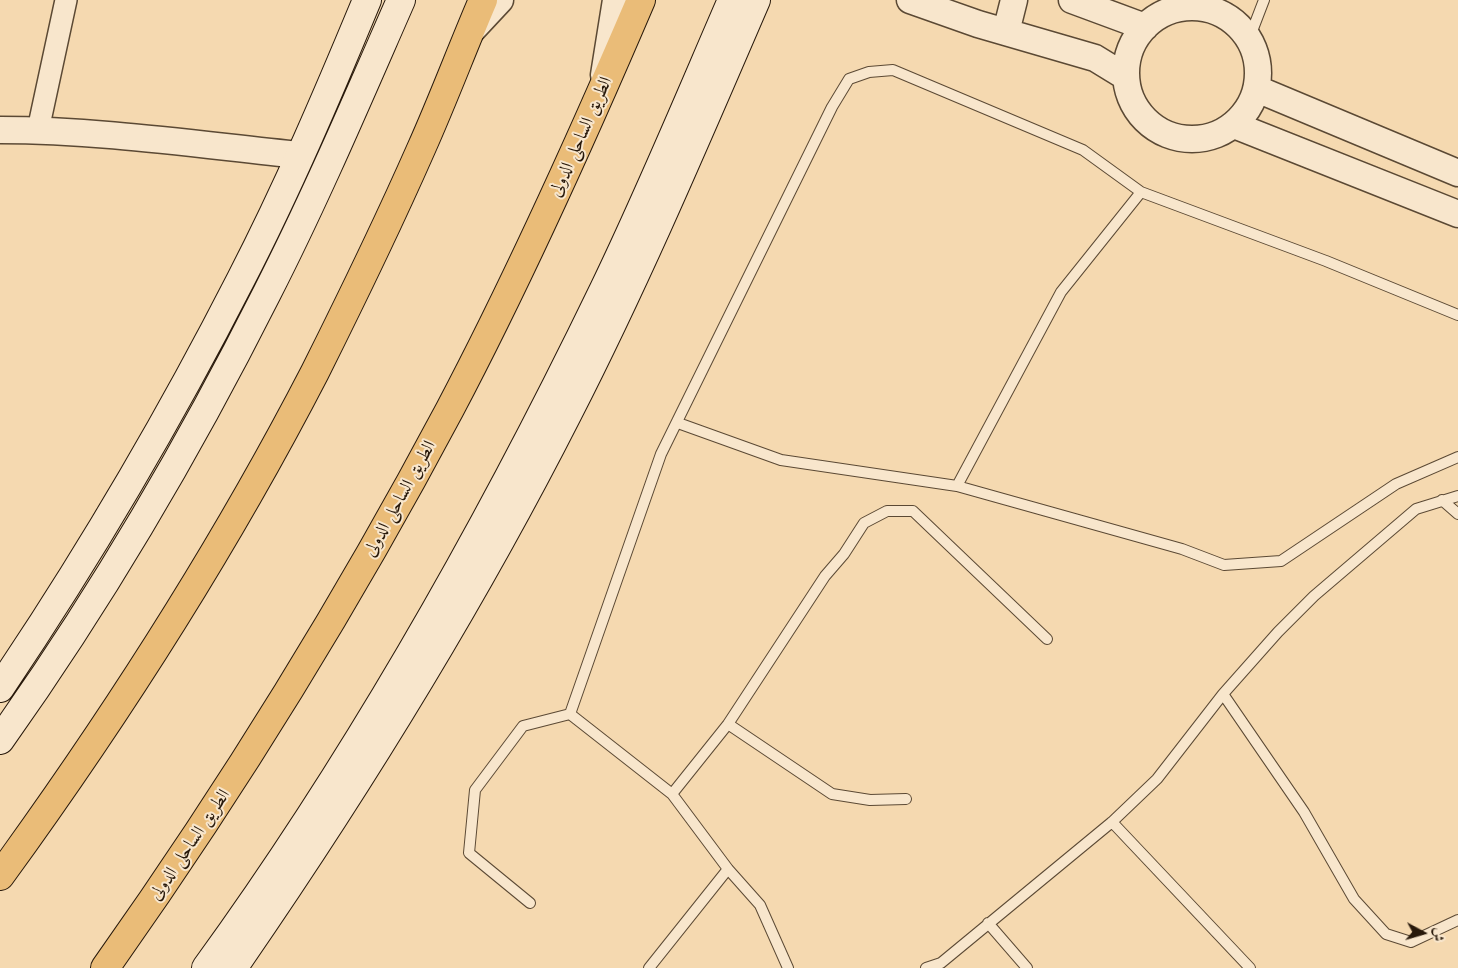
<!DOCTYPE html>
<meta charset="utf-8">
<style>
body{margin:0}
#map{position:relative;width:1458px;height:968px;overflow:hidden;background:#f5d9b0;font-family:"Old Standard TT",Amiri,serif}
canvas{display:block}
.north{position:absolute;left:1398px;top:908px;width:50px;height:50px;-webkit-text-stroke:4px #f8e6cc;paint-order:stroke;rotate:96deg;font-size:14px;font-weight:700;line-height:20px;text-align:center;color:#28190b}
.north::after{content:'';display:block;margin:auto;width:18px;height:22px;background:#28190b;clip-path:polygon(50% 0,100% 100%,50% 72%,0 100%)}
</style>
<div id="map">
<canvas width="1458" height="968"></canvas>
<div class="north">ش</div>
</div>
<script>
const ctx = document.querySelector('canvas').getContext('2d');
ctx.lineJoin = 'round';
function stroke(path, color, width, dash) { ctx.strokeStyle = color; ctx.lineWidth = width; ctx.lineCap = dash ? 'butt' : 'round'; ctx.setLineDash(dash || []); ctx.stroke(path); }
function drawText(font, color, halo, rows, align = 'center') {
  ctx.font = font + ' "Old Standard TT",Amiri,serif'; ctx.lineWidth = 4; ctx.setLineDash([]); ctx.textBaseline = 'middle'; ctx.strokeStyle = halo; ctx.fillStyle = color; for (const [text, x, y, turn = 0] of rows) {
    ctx.save(); ctx.translate(x, y); ctx.rotate((+turn || 0) * Math.PI / 180); ctx.textAlign = isNaN(turn) ? turn : align; if (halo) ctx.strokeText(text, 0, 0); ctx.fillText(text, 0, 0); ctx.restore();
  }
}
const service = new Path2D(`
 M1208 9 1210 0
 M1249 39 1264 0
 M678 423 781 460 957 486 1182 549 1224 565 1281 561 1396 484 1458 457
 M957 486 1061 292 1141 192
 M1442 500 1458 514
 M1223 694 1304 812 1354 899 1386 934 1411 942 1458 920
 M570 714 661 454 832 107 849 79 869 72 893 70 1083 150 1141 192 1326 261 1458 315
 M728 724 832 794 870 800 906 799
 M672 794 728 724 825 576 844 554 864 523 887 511H913L1047 639
 M1112 822 1250 968
 M530 903 469 853 475 790 523 726 570 714 672 794 728 869 760 905 788 968
 M988 923 1027 968
 M649 968 728 869
 M926 968 941 963 1112 822 1157 779 1223 694 1278 632 1314 596 1416 509 1458 496`);
const minor = new Path2D(`
 M38 130 66 0`);
const tertiary = new Path2D(`
 M910 0 978 24 1095 58 1126 77
 M1072 0 1145 27
 M1126 73a66 66 0 1 1 132 0a66 66 0 1 1-132 0Z
 M472 30 500 0
 M1006 32 1014 0
 M604 75 616 0
 M1257 89 1458 173
 M1234 125 1458 214
 M0 130C100 130 201 145 300 155`);
const secondary = new Path2D(`
 M0 688C89 556 169 420 241 279 288 188 328 94 367 0
 M0 740C101 598 189 448 267 293 316 197 358 98 401 0
 M206 968C360 756 490 525 604 289 650 194 690 97 732 0
 M233 968C356 790 470 606 568 413 637 278 696 139 756 0`);
const trunk = new Path2D(`
 M0 876C117 715 224 548 315 372 352 298 388 224 421 149 443 100 462 49 483 0
 M105 968C232 789 347 603 450 409 520 276 582 138 641 0`);
stroke(service, '#5b4934', 12);
stroke(minor, '#5b4934', 24);
stroke(tertiary, '#5b4934', 29);
stroke(secondary, '#28190b', 30);
stroke(trunk, '#28190b', 30);
stroke(service, '#f8e6cc', 10);
stroke(minor, '#f8e6cc', 21);
stroke(tertiary, '#f8e6cc', 26);
stroke(secondary, '#f8e6cc', 28);
stroke(trunk, '#eabc78', 28);
drawText('18px', '#28190b', '#f8e6cc', [
 ["الطريق الساحلى الدولى",581,137,-66],
 ["الطريق الساحلى الدولى",400,499,-61],
 ["الطريق الساحلى الدولى",190,845,-56]
]);
</script>
